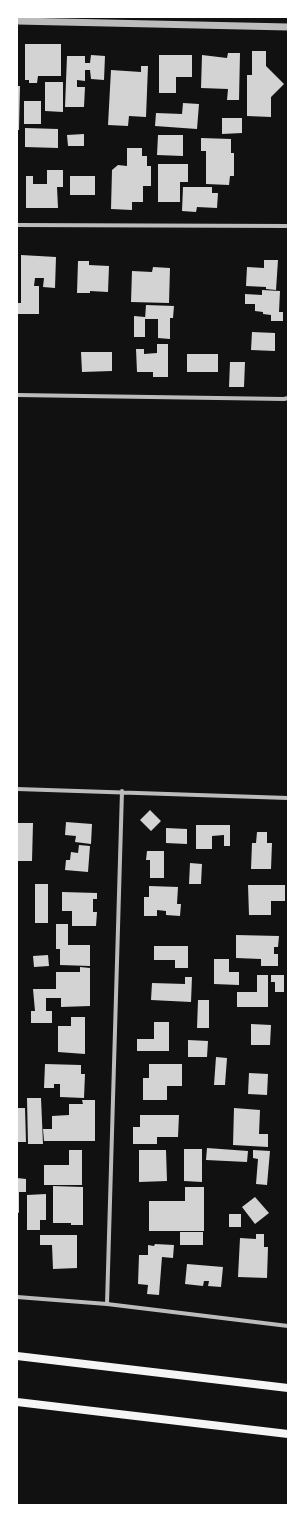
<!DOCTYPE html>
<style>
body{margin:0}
#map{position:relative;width:305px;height:1522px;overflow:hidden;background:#111;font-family:"Noto Sans",sans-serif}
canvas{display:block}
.frame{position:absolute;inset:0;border:18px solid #fff;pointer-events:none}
</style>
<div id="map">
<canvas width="305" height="1522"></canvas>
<div class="frame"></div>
</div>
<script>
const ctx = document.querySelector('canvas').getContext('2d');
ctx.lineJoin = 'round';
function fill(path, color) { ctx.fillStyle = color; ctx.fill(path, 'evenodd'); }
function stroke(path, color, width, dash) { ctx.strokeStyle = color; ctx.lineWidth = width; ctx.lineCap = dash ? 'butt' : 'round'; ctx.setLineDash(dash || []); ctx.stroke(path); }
fill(new Path2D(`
 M25 44H61V76H38L37 83H29V80H25Z
 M252 51H266V66L284 84 271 97V117L247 116V75H252Z
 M228 53H240L239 100H227L228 89 201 88 202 55 227 58Z
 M91 55 105 56 104 80 91 79 90 70H85V81L77 80V87H85L84 107H65L67 56H85V63H90Z
 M159 55H192V77H176V93H159Z
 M141 66H148L146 117 129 116 128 126 108 125 111 70 141 72Z
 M45 82H63V112L45 111Z
 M17 86H20L19 130H17Z
 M24 101H41V124H24Z
 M183 103 199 104 197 129 155 126 156 113 182 114Z
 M222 118H242V133L222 134Z
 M25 128 58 129V148L25 147Z
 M84 134V146H68L67 135Z
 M158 135H183V156L157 155Z
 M201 138 231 139V153H234V176H230L229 185 206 184V151H201Z
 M127 148H142V156H147V166H151V186H143V202H132V210L111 209 112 170 118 165 127 166Z
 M158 164H188V182H180V202H158Z
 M47 170H63V187H57L58 208H26V176H33V184H47Z
 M70 176H95V195H70Z
 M183 187H212V193H218L217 208 197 207 196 212 182 211Z
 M21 255 56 257 55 288 43 287 44 278H35L34 286H39V314H17V303H21Z
 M264 260H278L276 290 266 289V287L246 286 247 267 264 268Z
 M78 261H89V265L109 266 108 292 90 291V293H77Z
 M153 267 170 268 169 303 131 302 132 271 152 272Z
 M262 290 280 291 279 312H283V321H271V315L263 314V312L255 311V304H245V294L262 295Z
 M146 305 174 306 173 318H170V339L158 338V319H145Z
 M134 316 145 317V337H134Z
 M252 332 275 333V351L251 350Z
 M157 344H168V377H153V372H137L136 349H144V354L157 353Z
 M81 352H112V371L82 372Z
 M187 354H218V372H187Z
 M230 362H245L244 387H229Z
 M150 810 161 821 151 831 140 820Z
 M66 822 92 824 91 844 75 842 76 836 65 835Z
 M17 823H33L32 861H17Z
 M196 825H230V846H224V835L212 836V849H196Z
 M166 828 187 829V844L166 843Z
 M257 832H267V843H272L271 869H251L252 843H256Z
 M79 845 90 846 88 872 65 870 66 860H70L71 852 78 853Z
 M147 851H164V878H150V860H146Z
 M190 863 202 864 201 884H189Z
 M35 884H48V923H35Z
 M248 885H285V901H271V915H249Z
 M149 886 178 887 177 904H181L180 916 166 915V911L157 910V916H144V897H149Z
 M62 892 97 893V899H93V912H97L96 926H72V911H62Z
 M56 924H68V945H90V966L60 965V949H56Z
 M236 935 279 936 278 947H274V954H278V966H261V959L236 958Z
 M154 946H188V968H175V960H154Z
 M48 955 49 966 34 967 33 956Z
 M214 959H229V972H239V985L214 984Z
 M80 967 90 968V1006L61 1007V998H46V1011H52V1023H31V1011H35L33 989H56V972H80Z
 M257 975H268V1007H237V992H257Z
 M271 975H284V992H275V982H271Z
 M185 977H192L191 1002 151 1000 152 983 185 984Z
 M198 1000H209V1028H197Z
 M71 1017H85V1054L58 1052V1026H71Z
 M154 1022H169V1051H137V1039H154Z
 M251 1024 271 1025 270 1045H251Z
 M188 1040 208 1041 207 1057H188Z
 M216 1057 227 1058 225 1085H214Z
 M45 1064 81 1065V1074H85L84 1098 60 1097V1084H54V1088H44Z
 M149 1064H182V1086H167V1100H143V1078H149Z
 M249 1073 268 1074 267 1095 248 1094Z
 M27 1098H41L43 1144H28Z
 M82 1100H95V1141H44L43 1129H52V1116L69 1115V1104H83Z
 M17 1108H25L26 1142H17Z
 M234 1108 260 1110 259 1134H268V1147L233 1145Z
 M140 1115H179L178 1137H157V1144H133V1127H140Z
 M207 1148 248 1151 247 1162 206 1160Z
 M184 1149H202V1182L184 1181Z
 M69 1150H82V1185H44V1165H69Z
 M139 1150H166L167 1181 139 1182Z
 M253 1150 270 1151 267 1185 256 1184 258 1159 253 1158Z
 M17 1178 26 1179V1192H19V1213L17 1212Z
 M53 1186 83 1187V1225H71V1223H53Z
 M185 1187H204V1231H149V1201H185Z
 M46 1194V1220H40V1230H27V1195Z
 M255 1197 269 1213 255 1224 242 1207Z
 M229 1214H241V1227H229Z
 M180 1232H203V1245H180Z
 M256 1234H264V1247H268L267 1278 238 1277 240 1238 256 1239Z
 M40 1235H77V1268L53 1269 52 1245H40Z
 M155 1244 174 1245 173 1258 162 1257 159 1295 147 1294 148 1285 138 1284 139 1255H148V1245L154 1246Z
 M187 1264 223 1267 221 1287 208 1286 209 1281H204L203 1286 185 1284Z`), '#d3d3d3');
stroke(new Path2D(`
 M17 225 288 226
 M17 395 284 399 288 398
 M17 789 288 798
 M17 1297 107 1304 288 1326
 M107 1304 122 791`), '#bcbcbc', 4);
stroke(new Path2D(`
 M17 21 288 27`), '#bcbcbc', 7);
stroke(new Path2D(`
 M17 1356 288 1388
 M17 1402 288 1434`), '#f5f5f5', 8);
</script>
